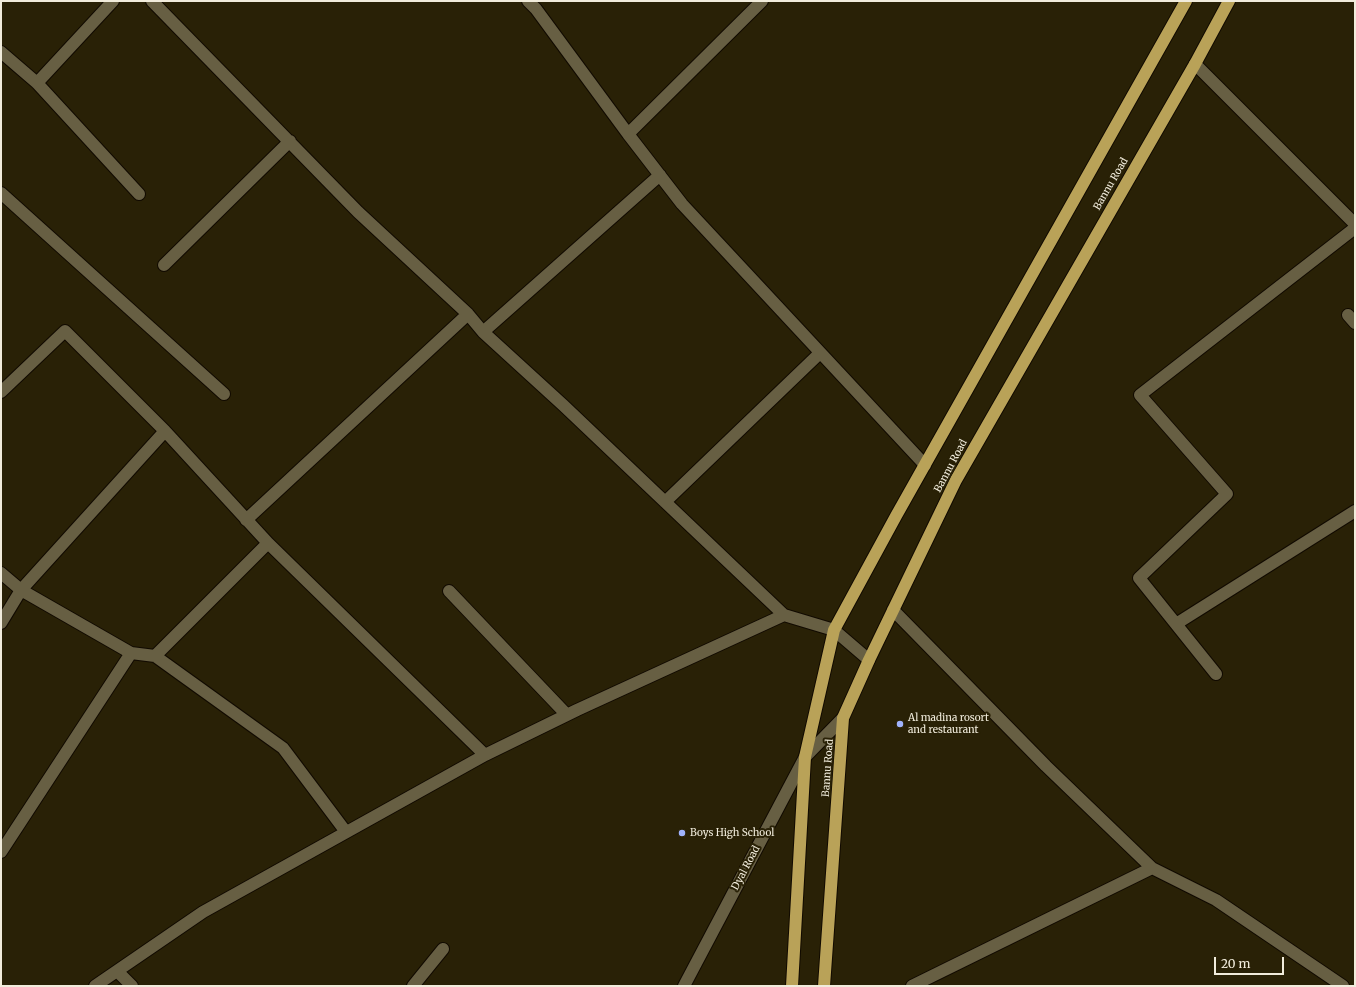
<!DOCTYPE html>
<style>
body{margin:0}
#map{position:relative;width:1356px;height:987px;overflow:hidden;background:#292106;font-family:Merriweather,serif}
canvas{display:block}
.frame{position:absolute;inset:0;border:2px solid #f1ecdc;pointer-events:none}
.scale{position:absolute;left:1214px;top:957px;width:70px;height:18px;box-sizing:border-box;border:2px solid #f1ecdc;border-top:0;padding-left:5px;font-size:12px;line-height:14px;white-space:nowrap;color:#f1ecdc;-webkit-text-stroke:3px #292106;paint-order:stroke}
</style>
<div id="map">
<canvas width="1356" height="987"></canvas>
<div class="frame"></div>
<div class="scale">20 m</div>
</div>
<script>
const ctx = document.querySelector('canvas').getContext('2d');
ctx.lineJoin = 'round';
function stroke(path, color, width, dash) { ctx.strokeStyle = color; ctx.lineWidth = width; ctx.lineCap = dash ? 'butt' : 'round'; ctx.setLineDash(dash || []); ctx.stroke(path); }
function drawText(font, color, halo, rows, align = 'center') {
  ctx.font = font + ' Merriweather,serif'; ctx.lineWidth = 4; ctx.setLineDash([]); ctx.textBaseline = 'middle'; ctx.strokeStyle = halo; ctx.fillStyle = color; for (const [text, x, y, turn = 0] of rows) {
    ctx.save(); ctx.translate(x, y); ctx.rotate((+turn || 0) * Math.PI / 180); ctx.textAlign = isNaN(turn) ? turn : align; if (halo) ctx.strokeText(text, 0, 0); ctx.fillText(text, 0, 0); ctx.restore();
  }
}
const minor = new Path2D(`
 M152 1 358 212 468 314 483 332 563 405 784 615
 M528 1 536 9 628 134 682 204 925 465
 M1 52 37 83 139 194
 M1195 64 1355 224
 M37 83 113 1
 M628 134 762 1
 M1 193 224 394
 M164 265 290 141
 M1348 315 1355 323
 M483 332 660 175
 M1 392 65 331 165 431 21 590 1 623
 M665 502 820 353
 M246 520 468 314
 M268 543 485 755
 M1 573 21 590 131 653 1 852
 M449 591 567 715
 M893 610 1046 766 1152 868 912 986
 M1176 624 1355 511
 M131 653 155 656 268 543 165 431
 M155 656 283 748 346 832
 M1216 674 1139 578 1227 494 1140 395 1355 228
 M1152 868 1216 900 1343 986
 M117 971 132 986
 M95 986 203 912 485 755 577 710 784 615 834 630 869 660
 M413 986 443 949
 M684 986 805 757 843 718`);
const highway = new Path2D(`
 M792 986 805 757 834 630 896 516 1186 1
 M824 986 843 718 869 660 956 480 1195 64 1229 1`);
stroke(minor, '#110a00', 14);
stroke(highway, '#110a00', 14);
stroke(minor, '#675f43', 12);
stroke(highway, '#b9a258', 12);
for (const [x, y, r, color] of [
 [900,724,4,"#a0b3fd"],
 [682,833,4,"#a0b3fd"]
]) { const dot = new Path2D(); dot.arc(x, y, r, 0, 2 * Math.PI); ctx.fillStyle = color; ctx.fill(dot); stroke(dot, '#292106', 1.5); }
drawText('10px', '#f1ecdc', '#292106', [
 ["Bannu Road",1111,184,-60],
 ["Bannu Road",951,466,-62],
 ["Bannu Road",828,768,-86],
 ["Dyal Road",746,868,-62]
]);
drawText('10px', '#f1ecdc', '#292106', [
 ["Al madina rosort",908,718],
 ["and restaurant",908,730],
 ["Boys High School",690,833]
], 'left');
</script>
